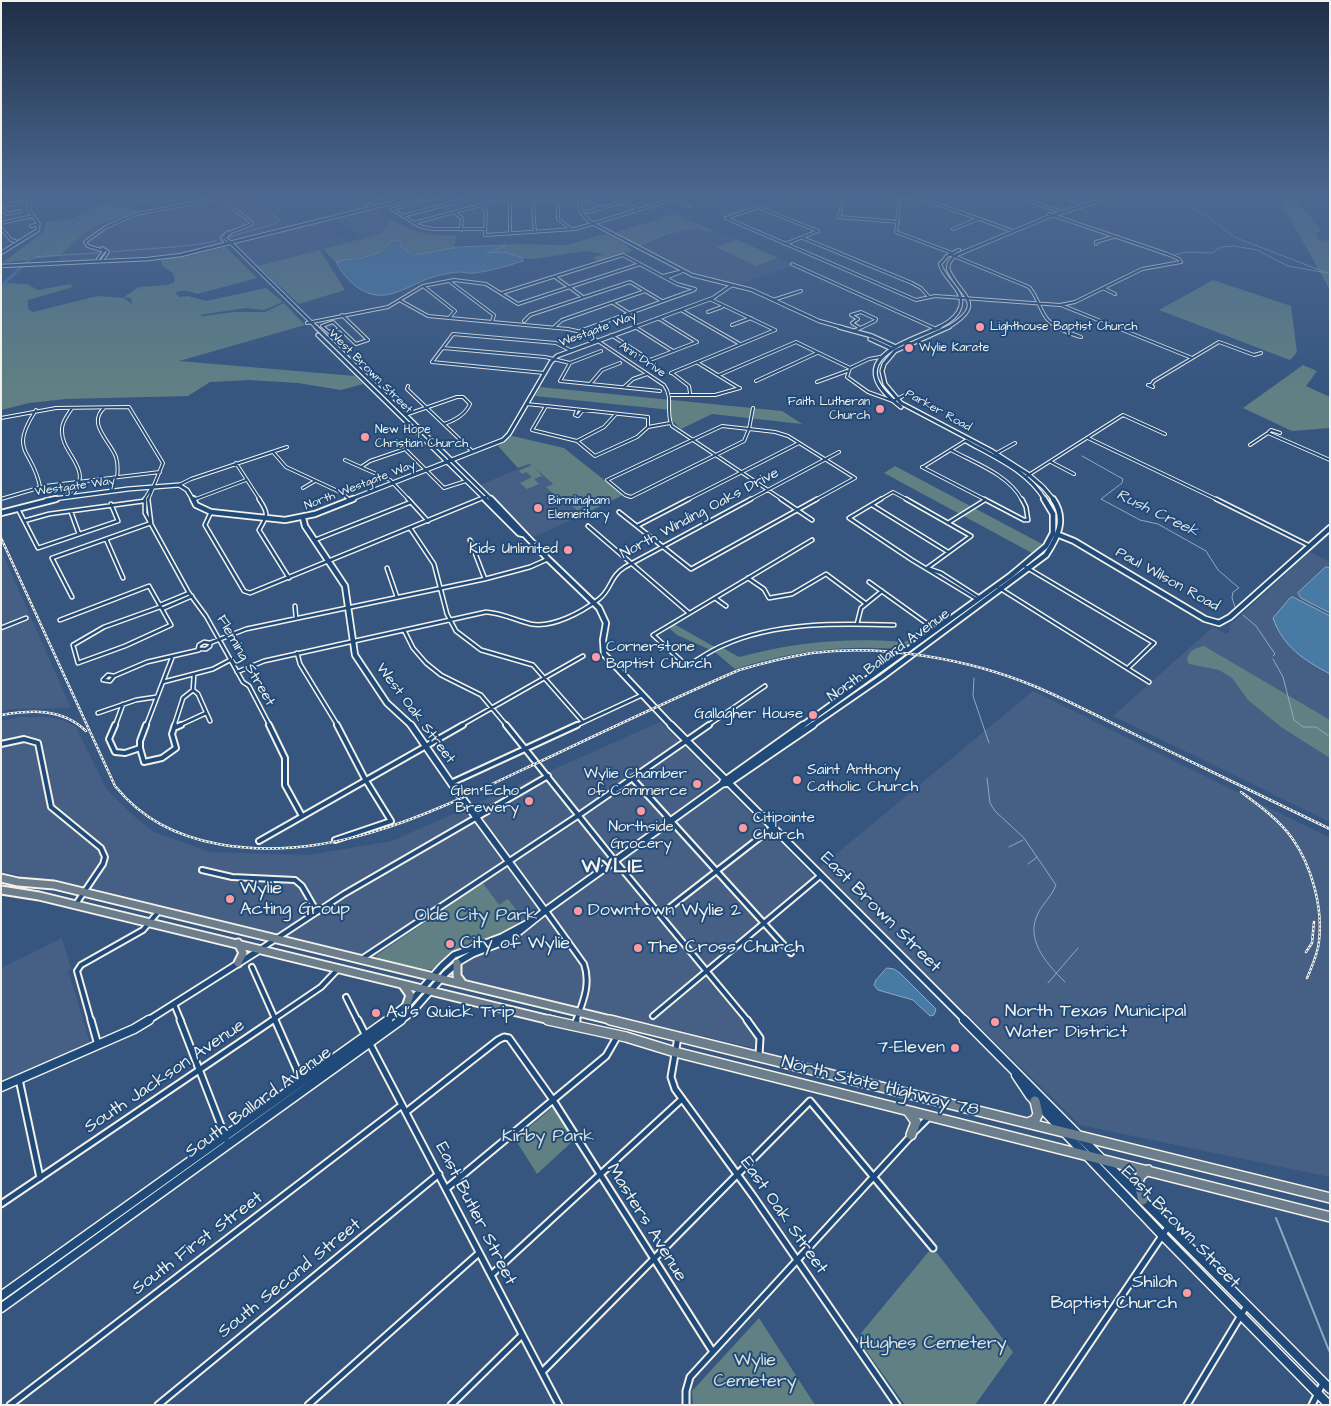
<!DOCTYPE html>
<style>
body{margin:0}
#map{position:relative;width:1331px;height:1406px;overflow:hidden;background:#365680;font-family:"Architects Daughter",sans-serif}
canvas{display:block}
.frame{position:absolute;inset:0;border:2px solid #f4f1e8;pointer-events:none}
</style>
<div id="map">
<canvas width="1331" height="1406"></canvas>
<div class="frame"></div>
</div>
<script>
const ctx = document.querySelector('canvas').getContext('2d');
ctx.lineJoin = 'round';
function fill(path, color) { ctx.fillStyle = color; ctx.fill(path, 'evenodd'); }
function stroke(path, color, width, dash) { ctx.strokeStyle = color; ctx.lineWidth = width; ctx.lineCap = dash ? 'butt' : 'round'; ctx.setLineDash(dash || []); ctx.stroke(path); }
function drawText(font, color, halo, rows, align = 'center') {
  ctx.font = font + ' "Architects Daughter",sans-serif'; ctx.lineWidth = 4; ctx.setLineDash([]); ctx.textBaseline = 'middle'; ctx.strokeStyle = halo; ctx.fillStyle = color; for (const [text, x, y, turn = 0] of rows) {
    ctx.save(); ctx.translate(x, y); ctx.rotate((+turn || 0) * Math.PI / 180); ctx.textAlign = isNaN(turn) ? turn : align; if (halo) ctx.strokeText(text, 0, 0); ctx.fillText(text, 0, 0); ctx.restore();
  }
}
fill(new Path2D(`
 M219 195H252L291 226 187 252 147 256 57 261 77 238 91 227 143 211Z
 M375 208 391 219 382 233 363 238 335 219Z
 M321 222 348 242 258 266 235 245Z
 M697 227 708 232 713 230 738 240 794 265 738 285 696 274 640 246Z
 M530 464 553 484 546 487 582 515 534 537 480 485Z
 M1 550 71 708 11 709 1 712Z
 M1310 552 1330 562V822L1113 716 1213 627 1227 634 1231 629 1228 627Z
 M1033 691 1330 838V1177L1080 1125 818 869Z
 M21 717H47L65 721 76 727 107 790 136 818 154 832 210 852 308 855 392 841 660 722 819 882 706 977 758 1040 753 1048 1 871V721Z
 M62 938 71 969 68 971 90 1043 1 1082V968Z`), '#465f84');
fill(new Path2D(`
 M1277 195H1293L1321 231 1315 234 1319 240 1330 241V290Z
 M102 203 143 211C102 222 89 225 60 256L2 263 44 232 45 222 72 219Z
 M674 214 713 230 708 232 697 228 667 235 640 246 614 233Z
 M391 219C416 234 429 236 457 235L454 248C436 251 417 259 401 247L400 241 395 240 377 253 336 262 323 249 382 233Z
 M605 234 622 242 633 251 599 261 592 258 604 254 586 251 534 259 523 258 505 252 485 253 511 244 566 245Z
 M738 240 778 258 756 266 716 247Z
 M226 247 257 278 197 294C190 291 182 289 175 293L179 297 188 296 206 301 266 288 283 302 264 310 246 308 199 315 203 316 234 312H265L284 303 305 325 179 361 355 376 363 384 341 390 298 383 249 380 210 382 188 396 66 399 29 403 1 410V283L27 284 38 290 70 284 73 287 28 300V309L33 312 98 296 124 298 132 304 131 298 124 297 139 287 168 285 175 282 173 273 162 266 161 260 194 255Z
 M320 250 345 290 299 304 258 266Z
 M1213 280 1291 306 1297 352 1290 360 1159 310Z
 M1303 365 1317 371 1306 386 1330 397V428L1292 431 1243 408Z
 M540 387 782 411 802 424 712 414 681 429 671 419V410L535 396Z
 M512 436 564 448 623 495 582 515 564 499 560 500 546 487 553 484 535 468 542 476 534 479 539 484 527 489 520 483 532 477 526 472 522 474 519 471 532 465 529 464 518 468 498 446Z
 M895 466 1042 544 1032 553 884 473Z
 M674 624 713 646 723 648 739 657C794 642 848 637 905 642L928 625 933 629 909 650C847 644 795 650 735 669L715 652 677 635 668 627Z
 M1204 646 1330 720V758L1281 727 1248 700 1232 678 1219 670 1189 664 1187 660C1189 650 1195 648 1204 646Z
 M483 883 499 905 508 899 523 919 503 933 458 948 433 969 425 970 377 959V955Z
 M553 1107 574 1140 537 1174 515 1139Z
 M930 1250 937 1253 1013 1352 975 1405H905L857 1338Z
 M759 1318 815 1405H693L692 1391Z`), '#608084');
const water = new Path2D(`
 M183 195C163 211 122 199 100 196Z
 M398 240 400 241 401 247 412 254H420L459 247 507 245 487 253 505 252 523 258V261C507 266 491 271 474 273 469 274 464 272 459 272 445 273 430 277 418 283 406 288 391 297 377 295 361 294 343 277 336 262L339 261C354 258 382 258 390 242Z
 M1326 567 1330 568V613L1301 598 1298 593Z
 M1293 597 1330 616V674C1304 660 1283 647 1273 618L1290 598Z
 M887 968 894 969 900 973 936 1009 934 1015 930 1016 913 1000 878 990 874 985 876 980Z`);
fill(water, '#477ba5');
stroke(water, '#8caac0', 1);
stroke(new Path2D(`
 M1187 202 1194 203 1191 208 1207 216 1234 237 1330 274
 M229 237 277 223 279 220 267 211
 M112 252C147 248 182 248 216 241
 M1174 255 1186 252 1212 253 1221 247 1234 246 1257 250 1288 266 1327 273
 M31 257 98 253
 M1082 456 1123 479 1122 483 1101 499 1140 520 1158 524 1206 551 1218 570 1239 588 1233 592 1232 598 1235 607
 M1243 615 1256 626 1275 654 1273 656
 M1273 659 1283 677 1294 720 1303 727H1316L1330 737
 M974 678 973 696 989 743
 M987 778 990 803 995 811 1024 838 1056 885C1051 898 1040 906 1036 918 1027 943 1049 966 1065 982
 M1009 847 1023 840
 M1028 864 1037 857
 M1048 983 1078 948`), '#8caac0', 1);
stroke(new Path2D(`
 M1276 1218 1330 1353`), '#8caac0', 2);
stroke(new Path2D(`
 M1 286 60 231 122 195`), '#477ba5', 3);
const streetFar3 = new Path2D(`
 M354 195 373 208
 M401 195 408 199
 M532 195 535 232
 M562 195 558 205V219L571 229
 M606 195 637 209
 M667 195 689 206
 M697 195 703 197 709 195
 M844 195 839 217 898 222
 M882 195 923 199 1010 230
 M1056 195 1081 203
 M900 196 896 232 952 253
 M440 197 451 203
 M791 197 795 195
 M1 199 19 195
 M1023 199 1059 211
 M505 200 510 204V234
 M533 200H559
 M586 201 601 209
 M364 202 391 195
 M1 206 29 201
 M480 206 486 211 485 235 575 229 674 199
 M1 207 7 214 20 211
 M392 209 419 226 433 229H485
 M393 209 445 195
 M587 212 647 195
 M455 213 462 218 461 230
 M403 216 482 195
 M726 218 916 300 935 296 1060 305 1075 302 1142 269 1181 262 1179 259 1167 254 1049 214
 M726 218 758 207 818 231 785 244
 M1 223 33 216
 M414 223 518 195
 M31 226 39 224
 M1 228 11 240 15 241
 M953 229 978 219
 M803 238 912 283 921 288 929 297
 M230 242 225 238 231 232 252 224 250 221
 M226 243 222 238 228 232
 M1096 244V242L1113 237
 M102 248 108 252 103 259
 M949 254 1029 287C1038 296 1040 313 1049 321 1056 328 1072 335 1081 337L1068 332
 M98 259 104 251 88 246 85 242 106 227 136 214 220 198 250 221
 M792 264 934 328
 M663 276 683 271
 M555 277 583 297
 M666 278 683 271
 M449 281 494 315 492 322
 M423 286 455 311 449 318
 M1103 288 1115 294
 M502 293 623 255 677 284 695 289
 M710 299 775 330
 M773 300 801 291
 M401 301 428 316 568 329 586 333 664 385C674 398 665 412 672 426L783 500
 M613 303 629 313
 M1061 305 1192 358
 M681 310 740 344
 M708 312 722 307
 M658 318 697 342
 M524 321 530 315 630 282 662 301
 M307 323 388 307 423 286 454 280 486 284 518 304 640 264
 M732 325 751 318
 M635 327 673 351
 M553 328 562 320 645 291
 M340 329 329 332 322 326 333 322 356 344 368 340 342 315
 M580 331 694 290
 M854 331 875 321 876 319 861 312 851 315 858 319 852 323 860 328
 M611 335 650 360 697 342
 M443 348 545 357 570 363
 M601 351 570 363 560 381 660 391
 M880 357 869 359 850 368 847 377 868 392 893 401 909 393
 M432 362 453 334 556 343 570 350
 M432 362 544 373
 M698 363 739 388
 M671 373 775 330
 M672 373 689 386 690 393
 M719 375 796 342 850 368
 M756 381 817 353
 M817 382 847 371
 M590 384 602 370 620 363
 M1148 385H1151L1153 387Z
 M1151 385 1154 381 1219 342 1254 355 1261 353
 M408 386 407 389 473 452
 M624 387 633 379 647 374
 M671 395H715L740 388
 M526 404 546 406
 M546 406 648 417V427L637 437 595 456 577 441 532 430Z
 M104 408C87 424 110 441 116 457 118 464 118 470 117 477
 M36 410C8 453 33 449 40 487
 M577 410 575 415 578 416 583 410
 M405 415 457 397H463L470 404C465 415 455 420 444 424
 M1 418 56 408 129 407 163 463 148 500
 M722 426 749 429 744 441 631 497 625 495 607 480Z
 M648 427 670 423
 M749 429 775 432 788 436 855 478 815 500
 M749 429 753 408
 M1268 433 1271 430 1280 433
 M1088 438 1218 500
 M577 441 604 427 616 414
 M1250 445 1268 433 1330 460
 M951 450C975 463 1009 475 1022 500
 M273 452 286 467 342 493 350 500
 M995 454 1015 443
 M345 460 390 480 409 500
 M1051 462 1074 474
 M236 463 260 500
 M361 467 370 461 405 449 444 488 466 481
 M922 467 986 500
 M923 467 965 441
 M1027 476 1123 415 1165 434
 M179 485 191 479 287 447
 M303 488 315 481
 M70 497C97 469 60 455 62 429 62 421 68 415 72 408
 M64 498 75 484
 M1 499 45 486 160 472
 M144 500 152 487
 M193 500 246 480
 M477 500 488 496
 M687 500 799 443
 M749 500 839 452
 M879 500 893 492 908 500`);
const streetFar2 = new Path2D(`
 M145 499V513L189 593 206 616 243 682 249 686 270 726
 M148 499 151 523
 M259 499C269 514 268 515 259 530L289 578
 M408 499 428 521
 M781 499 812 520
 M881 499 849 518 912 560 978 600
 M906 499 971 536 927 568
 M984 499 1024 520H1028L1026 507 1022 499
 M1216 499 1310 546
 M193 500 195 499
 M872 505 948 552
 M18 509 38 548 118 521 111 504
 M71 512 79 534
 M211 512 205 525 244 591 250 593 480 499
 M619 512 691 569 817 499
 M24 521 49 514 144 501
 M948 523 985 500
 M588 526 689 613
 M637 526 689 499
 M410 528 434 564 447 614 456 631 481 650 533 665 583 722
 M106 539 123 578
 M315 540 411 502
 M470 540 485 579
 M812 540 653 635 687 666C699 659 711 650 724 645 776 622 838 623 894 625
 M1024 566 1154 643 1128 668
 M387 568 397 597
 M927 568 941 573 980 598
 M748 578 764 589 769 598 792 594 826 574 865 603
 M869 582 936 630
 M996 586 1149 682
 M72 597 52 558 151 523
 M715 598 726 606
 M160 605 189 593
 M295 606 296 618
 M162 609 192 596
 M60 620 149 586 171 625 125 646 78 663 73 645 104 627 160 607
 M857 624 861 608 882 591
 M1 628 26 618
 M404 630 413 648 426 663 441 675 481 695 507 726
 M204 642 210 643V646L206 649H198L199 645Z
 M210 643 246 629 485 579 530 567 548 559
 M297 653 300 664 338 726
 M237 672 264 661 486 612C502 613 515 620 531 624 553 628 582 612 599 599 612 589 609 577 625 567L751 499
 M108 675 114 676 110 681 103 680Z
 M114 676 147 662 199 650
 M163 682 213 669 230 660
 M193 690 198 694 210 721
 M193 690 194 675
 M98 713 136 700 156 697
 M115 726 123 704
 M146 726 172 658
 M174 726 183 698 193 690
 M178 726 206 713
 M460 726 583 656
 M575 726 642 695
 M707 726 765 686`);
const streetFar1 = new Path2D(`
 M115 725 109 739 115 752 125 753 140 748 144 762 162 758 176 748 172 734 175 725
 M269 725 285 758V785L302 816
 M506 725 611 856 748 1021
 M174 728 181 725
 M1 744 24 739 38 743 51 807 101 848 105 857 103 864 76 904
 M140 748V741L146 725
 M632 778 791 953
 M451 783 577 725
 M335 840 391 821 365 779 337 725
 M259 841 463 725
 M202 870 232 877 295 880 302 886 317 912
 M546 911 584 964C591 984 583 1002 576 1021
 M660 915 772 828
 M262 948 344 894 548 776
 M363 958 579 815 709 725
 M252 967 276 1021
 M346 997 358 1021
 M174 1004 181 1021
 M653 1016 820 876
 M91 1021 77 971 81 965 143 930 159 911
 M271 1021 321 987 339 968`);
const street = new Path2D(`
 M91 1020 98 1045
 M180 1020 228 1144
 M275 1020 302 1081
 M358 1020 365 1034
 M747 1020 760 1038 759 1055
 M575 1025 577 1020
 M678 1037 671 1077 675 1089 753 1196 897 1405
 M370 1044 559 1405
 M19 1079 40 1178
 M406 1112 498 1040 504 1037 509 1038 553 1100 713 1352
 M916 1130 929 1117
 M447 1188 606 1056 617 1037
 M1 1204 273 1020
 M491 1275 682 1099
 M542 1372 810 1101 933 1248
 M10 1405 402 1105
 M158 1405 439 1174
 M308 1405 479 1253
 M451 1405 522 1335
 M686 1405V1391L690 1377 910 1137
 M1048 1405 1168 1227
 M1187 1405 1246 1307
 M1312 1405 1323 1383`);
const secondaryFar4 = new Path2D(`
 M582 195C576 207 581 214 590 222L692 275 752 290 819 321 844 328
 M230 242 317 328
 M1 253 38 230V223L29 210 30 203 25 195
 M1 266 148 259 181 255 423 195
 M632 328 713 298 732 285
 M937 328C945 324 953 320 958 312 970 293 944 281 940 264L947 256 959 250
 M947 328C989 303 960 297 948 269L949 263 954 256 1048 217 1117 195`);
const secondaryFar3 = new Path2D(`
 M316 327 492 500
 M839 327 872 336 896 347
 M949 327 895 351 884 364 882 371 885 384 901 403 992 451 1028 474 1043 487 1054 500
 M318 335 486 500
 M870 339 892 349
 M901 407C840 361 901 344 940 327
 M966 441C995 457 1028 471 1045 500
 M46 500 128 489 179 485 187 490 193 500
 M349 500 503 440 509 434 551 362 557 356 636 327`);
const secondaryFar2 = new Path2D(`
 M193 499 196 505 211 512 285 520 315 514 353 499
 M485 499 519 533 523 534
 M491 499 548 559 599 608 606 623 603 640 604 654 672 726
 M1 513 56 499
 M303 518 305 526 345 586 355 655 387 703 412 726
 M1059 535 1074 541 1205 619 1219 623 1230 617 1330 528
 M802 726 1010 576 1046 546 1053 533V514L1044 499
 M811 726 882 677 1046 555C1058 537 1067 519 1053 499`);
const secondaryFar1 = new Path2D(`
 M411 725 451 783 545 911
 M671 725 966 1021
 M723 782 803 725
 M147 1021 261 949
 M386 1021 409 1003 442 966 454 955 502 937 530 922
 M400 1021 412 1012 446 973 460 961 472 954 510 939 545 911 722 784 728 783 813 725`);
const secondary = new Path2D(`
 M964 1020 1330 1389
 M1016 1075 1030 1096 1162 1235 1329 1405
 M1 1087 134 1029 149 1020
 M1 1296 388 1020
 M1 1308 401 1020`);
const primaryFar1 = new Path2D(`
 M1 878 18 882 54 885 615 1021
 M1 890 39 896 554 1021
 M238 943 243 953 238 963
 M457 963V976L463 984
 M403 985 410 995 406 1007`);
const primary = new Path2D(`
 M548 1020 626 1037 675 1052 1330 1217
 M610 1020 1330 1198
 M908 1111 916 1122 911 1135
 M1028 1123 1035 1120 1038 1114 1035 1101
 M1143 1200 1138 1181 1141 1175 1148 1170`);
stroke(streetFar3, '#f4f1e8', 4);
stroke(streetFar2, '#f4f1e8', 5.5);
stroke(streetFar1, '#f4f1e8', 8);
stroke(street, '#f4f1e8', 9);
stroke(secondaryFar4, '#f4f1e8', 4.5);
stroke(secondaryFar3, '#f4f1e8', 5.5);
stroke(secondaryFar2, '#f4f1e8', 8);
stroke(secondaryFar1, '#f4f1e8', 9);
stroke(secondary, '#f4f1e8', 11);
stroke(primaryFar1, '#f4f1e8', 11);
stroke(primary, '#f4f1e8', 12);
stroke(streetFar3, '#1f4a7a', 2);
stroke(streetFar2, '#1f4a7a', 2.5);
stroke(streetFar1, '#1f4a7a', 4);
stroke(street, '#1f4a7a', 5);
stroke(secondaryFar4, '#1f4a7a', 2.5);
stroke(secondaryFar3, '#1f4a7a', 3);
stroke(secondaryFar2, '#1f4a7a', 4.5);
stroke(secondaryFar1, '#1f4a7a', 5.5);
stroke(secondary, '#1f4a7a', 8);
stroke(primaryFar1, '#6c7d8b', 7);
stroke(primary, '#6c7d8b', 9);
const rail = new Path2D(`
 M1 538 115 786C142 819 176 836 218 844 338 866 448 804 554 755 615 726 677 697 739 670 763 663 787 657 812 653 883 644 969 659 1034 686 1070 701 1105 720 1140 737 1203 768 1267 798 1330 829
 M1 715C32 710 62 708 86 731
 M1241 792C1260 806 1279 820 1292 838 1312 866 1323 908 1319 941 1318 954 1312 966 1307 978
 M1306 952 1312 943 1314 922`);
stroke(rail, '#f4f1e8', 2.5);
stroke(rail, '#1f4a7a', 1, [2]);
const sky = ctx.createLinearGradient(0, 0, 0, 392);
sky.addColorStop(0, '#1e2f46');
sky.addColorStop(0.5, '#4c6891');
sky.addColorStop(1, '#4c689100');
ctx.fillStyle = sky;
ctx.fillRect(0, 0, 1331, 392);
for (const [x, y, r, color] of [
 [980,327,5,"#ff9aa2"],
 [909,348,5,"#ff9aa2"],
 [880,409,5,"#ff9aa2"],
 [365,437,5,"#ff9aa2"],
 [538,508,5,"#ff9aa2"],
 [568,550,5,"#ff9aa2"],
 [596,657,5,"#ff9aa2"],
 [813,715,5,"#ff9aa2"],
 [797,780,5,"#ff9aa2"],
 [697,784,5,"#ff9aa2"],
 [529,801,5,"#ff9aa2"],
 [641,811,5,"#ff9aa2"],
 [743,828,5,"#ff9aa2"],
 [230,899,5,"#ff9aa2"],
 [578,911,5,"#ff9aa2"],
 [450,944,5,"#ff9aa2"],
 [638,948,5,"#ff9aa2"],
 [376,1013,5,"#ff9aa2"],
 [995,1022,5,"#ff9aa2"],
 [955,1048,5,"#ff9aa2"],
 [1187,1293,5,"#ff9aa2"]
]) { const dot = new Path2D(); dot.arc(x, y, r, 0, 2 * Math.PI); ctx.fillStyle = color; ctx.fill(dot); stroke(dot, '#1f4a7a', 2); }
drawText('12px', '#f4f1e8', '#1f4a7a', [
 ["Lighthouse Baptist Church",990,327],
 ["Wylie Karate",919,348],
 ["Faith Lutheran",870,402,"right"],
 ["Church",870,416,"right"],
 ["New Hope",375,430],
 ["Christian Church",375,444],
 ["Birmingham",548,501],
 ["Elementary",548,515]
], 'left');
drawText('12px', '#f4f1e8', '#1f4a7a', [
 ["Westgate Way",598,330,-20],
 ["Ann Drive",642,360,34],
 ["West Brown Street",370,372,45],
 ["Parker Road",938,411,29],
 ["North Westgate Way",360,486,-21],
 ["Westgate Way",75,487,-8]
]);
drawText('15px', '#f4f1e8', '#1f4a7a', [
 ["North Winding Oaks Drive",700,514,-28],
 ["Paul Wilson Road",1167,580,29],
 ["North Ballard Avenue",889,656,-36],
 ["Fleming Street",245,661,60],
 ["West Oak Street",415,714,53]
]);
drawText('15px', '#f4f1e8', '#1f4a7a', [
 ["Kids Unlimited",558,550],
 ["Cornerstone",606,648,"left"],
 ["Baptist Church",606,665,"left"],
 ["Gallagher House",803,715],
 ["Saint Anthony",807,771,"left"],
 ["Catholic Church",807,788,"left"],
 ["Wylie Chamber",687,775],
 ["of Commerce",687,792],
 ["Glen Echo",519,792],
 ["Brewery",519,809],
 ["Citipointe",753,819,"left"],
 ["Church",753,836,"left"],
 ["Northside",641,828,"center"],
 ["Grocery",641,845,"center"]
], 'right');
drawText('italic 16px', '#dadfde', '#1f4a7a', [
 ["Rush Creek",1157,514,26]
]);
drawText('18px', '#f4f1e8', '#1f4a7a', [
 ["Wylie",240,889],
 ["Acting Group",240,910],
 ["Downtown Wylie 2",588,911],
 ["City of Wylie",460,944],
 ["The Cross Church",648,948],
 ["North Texas Municipal",1005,1012],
 ["Water District",1005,1033],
 ["AJ's Quick Trip",386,1013],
 ["7-Eleven",945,1048,"right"],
 ["Shiloh",1177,1283,"right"],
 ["Baptist Church",1177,1304,"right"]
], 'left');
drawText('18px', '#f4f1e8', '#1f4a7a', [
 ["East Brown Street",880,913,45],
 ["South Jackson Avenue",165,1077,-34],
 ["North State Highway 78",880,1087,14],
 ["South Ballard Avenue",259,1103,-36],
 ["East Butler Street",475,1214,63],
 ["East Oak Street",783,1216,55],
 ["Masters Avenue",646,1223,58],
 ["East Brown Street",1180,1228,46],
 ["South First Street",198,1244,-37],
 ["South Second Street",290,1279,-39]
]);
drawText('18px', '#dee0d9', '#1f4a7a', [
 ["Olde City Park",476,916],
 ["Kirby Park",548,1137],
 ["Hughes Cemetery",933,1344],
 ["Wylie",755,1361],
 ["Cemetery",755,1382]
]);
ctx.letterSpacing = '1px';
drawText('bold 20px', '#f4f1e8', '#1f4a7a', [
 ["WYLIE",613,868]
]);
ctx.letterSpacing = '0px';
</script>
